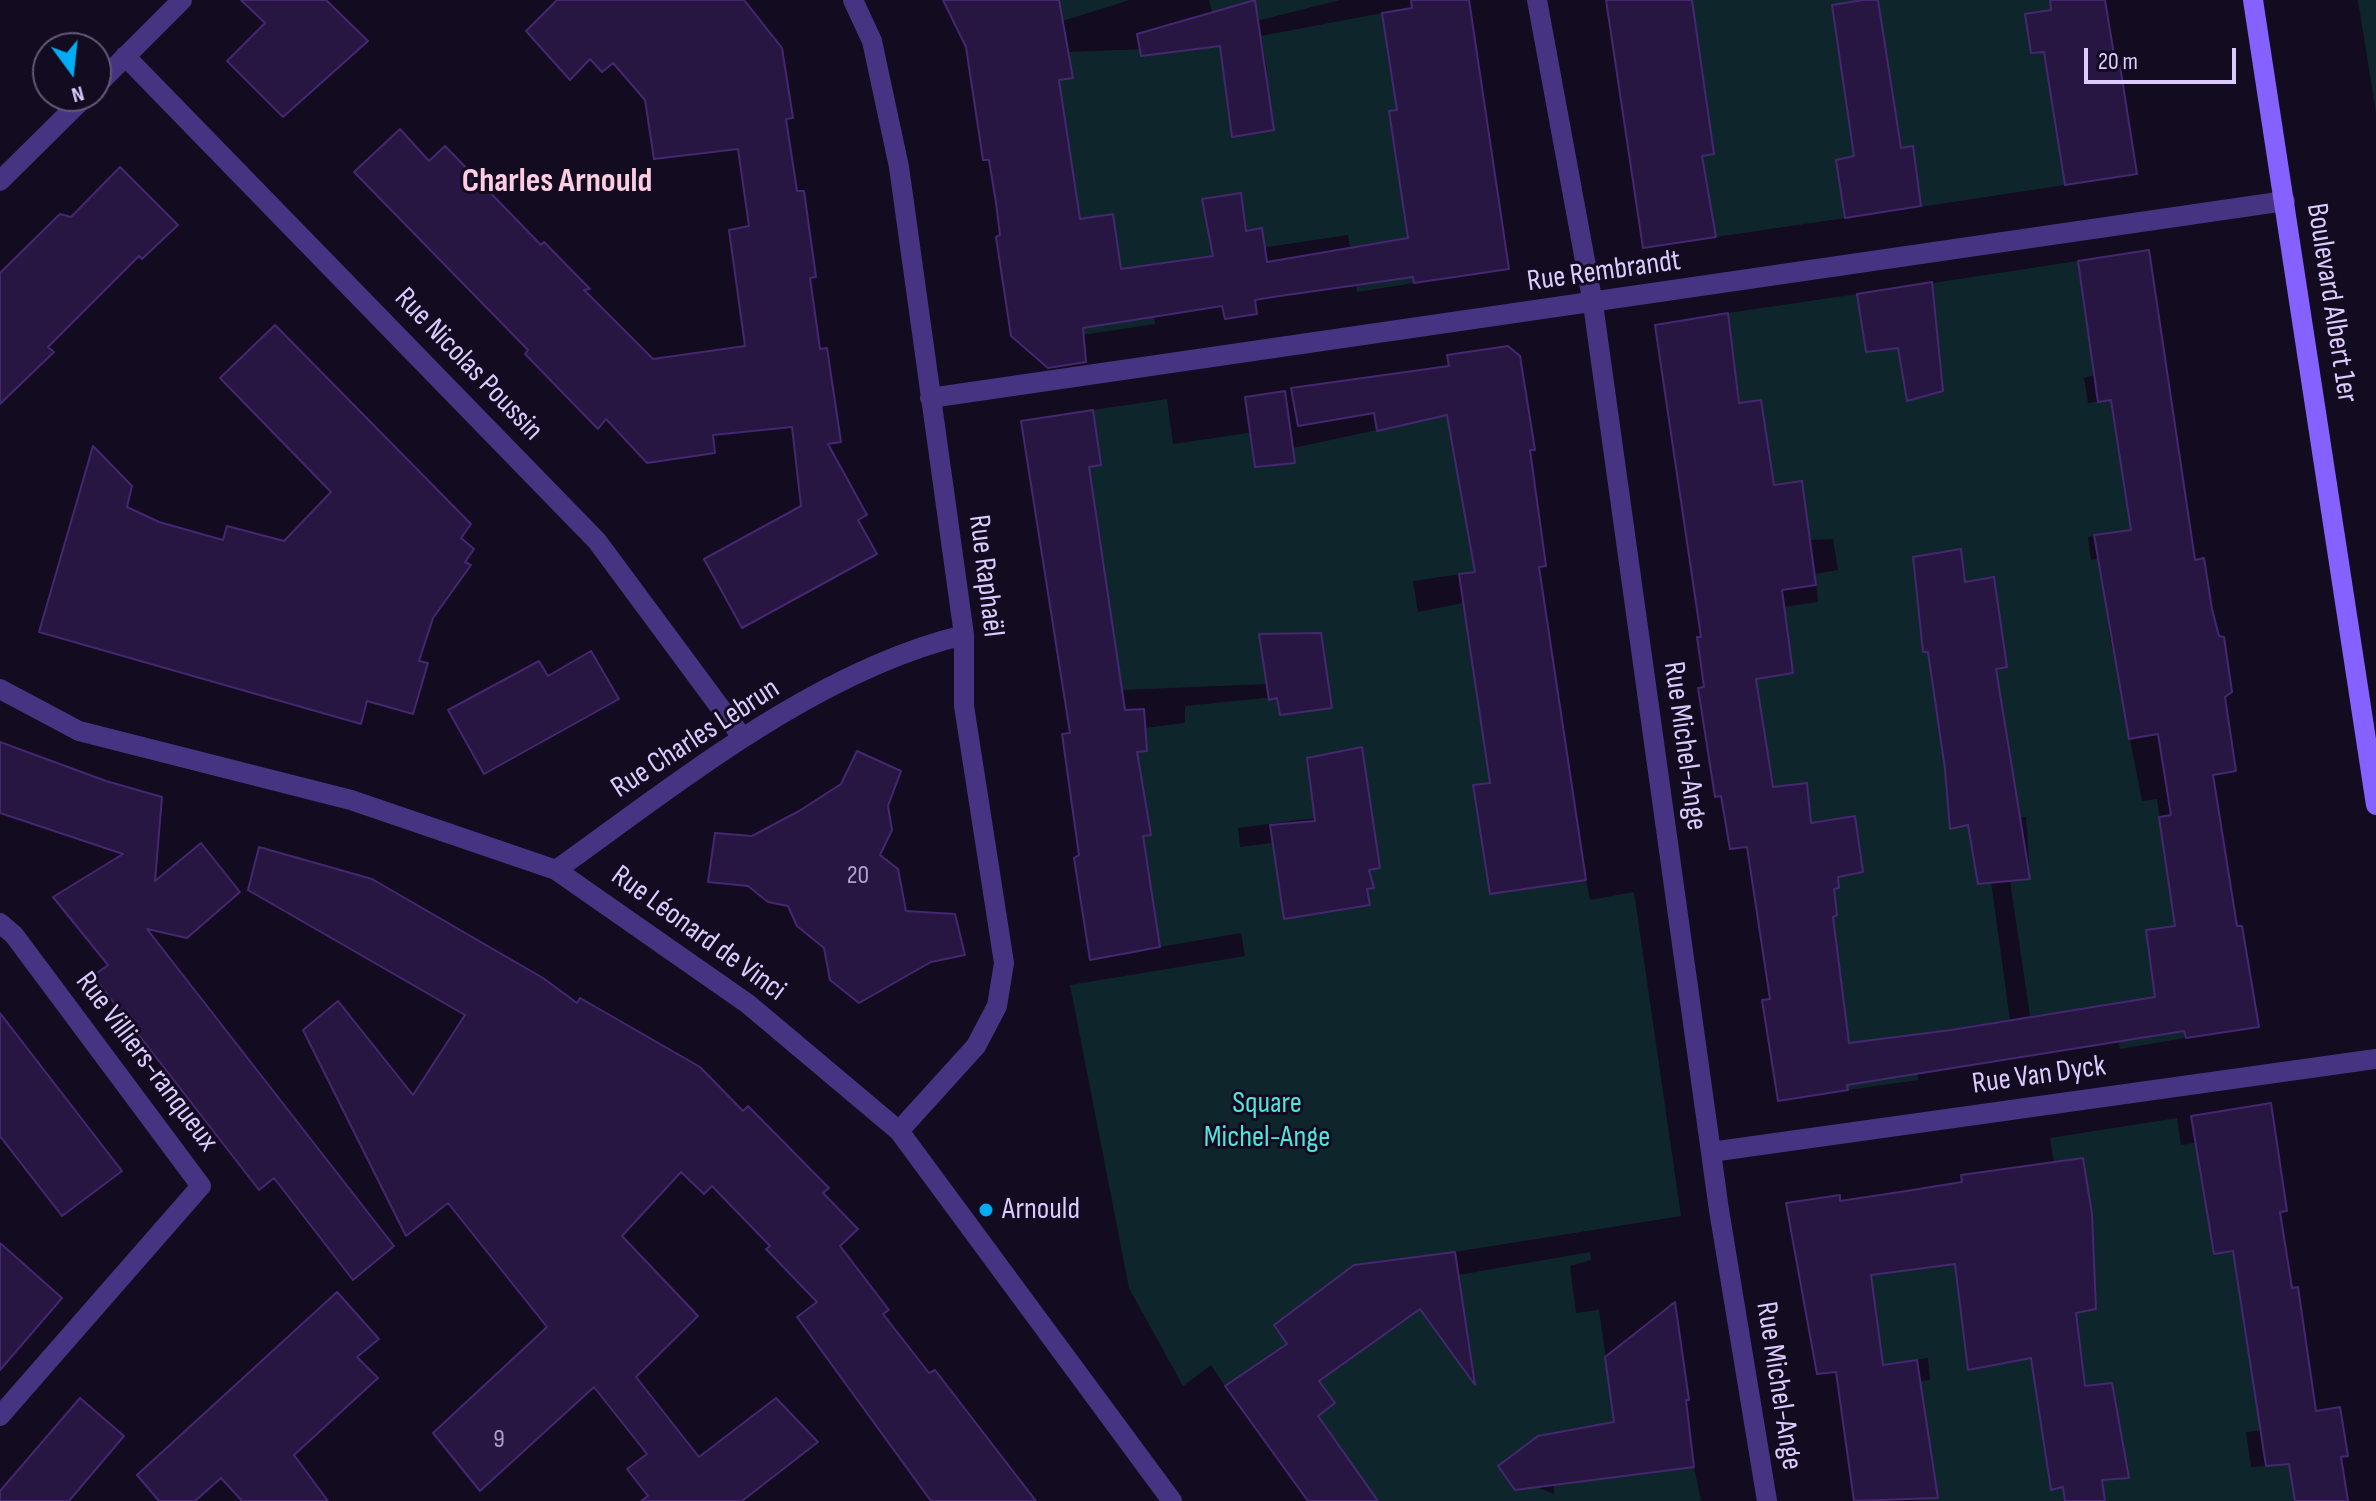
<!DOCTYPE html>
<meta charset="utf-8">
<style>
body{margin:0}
#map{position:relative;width:2376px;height:1501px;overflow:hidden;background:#130b20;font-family:"Sofia Sans Condensed",sans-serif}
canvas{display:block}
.north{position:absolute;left:32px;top:32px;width:80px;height:80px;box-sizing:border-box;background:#130b20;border:2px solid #635879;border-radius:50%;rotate:165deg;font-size:22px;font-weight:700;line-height:32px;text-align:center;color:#dbcbff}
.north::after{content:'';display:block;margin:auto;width:28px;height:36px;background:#00acf6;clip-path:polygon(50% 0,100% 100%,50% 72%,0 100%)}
.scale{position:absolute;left:2084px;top:48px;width:152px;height:36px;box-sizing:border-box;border:4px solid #dbcbff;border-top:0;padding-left:10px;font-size:24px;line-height:28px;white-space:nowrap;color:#dbcbff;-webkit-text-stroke:6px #130b20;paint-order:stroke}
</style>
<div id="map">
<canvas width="2376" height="1501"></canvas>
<div class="north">N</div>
<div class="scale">20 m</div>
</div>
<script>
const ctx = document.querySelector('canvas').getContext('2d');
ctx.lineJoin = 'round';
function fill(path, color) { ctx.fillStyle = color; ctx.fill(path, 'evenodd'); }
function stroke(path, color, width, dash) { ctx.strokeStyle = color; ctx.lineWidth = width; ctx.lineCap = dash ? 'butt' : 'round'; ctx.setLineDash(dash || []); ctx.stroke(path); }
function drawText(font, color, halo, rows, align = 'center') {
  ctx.font = font + ' "Sofia Sans Condensed",sans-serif'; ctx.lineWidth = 6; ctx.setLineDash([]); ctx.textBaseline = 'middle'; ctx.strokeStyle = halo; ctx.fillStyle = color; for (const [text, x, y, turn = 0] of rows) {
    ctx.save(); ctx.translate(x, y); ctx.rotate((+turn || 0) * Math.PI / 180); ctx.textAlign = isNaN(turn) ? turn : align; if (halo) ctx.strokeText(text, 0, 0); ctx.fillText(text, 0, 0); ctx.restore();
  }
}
fill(new Path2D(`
 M1007 0H1130L1017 35Z
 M1209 0H1340L1217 31Z
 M1692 0H2050L2051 10 2025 14 2031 53 2057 51 2056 126 2065 185 1893 211 1884 151 1836 160 1845 218 1716 237 1701 156 1714 153 1702 64 1694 65 1687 8 1693 6Z
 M2358 0H2376V113Z
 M1382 13 1388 53 1426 105 1390 111 1414 283 1357 292 1348 235 1147 265 1155 324 1082 335 1073 277 1121 269 1113 214 1052 223 1043 164 1071 160 1066 127 1031 84 1073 78 1069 52 1220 46 1224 77 1267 70 1261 36Z
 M2078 261 2095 375 2084 378 2088 403 2111 400 2131 530 2088 537 2091 560 2114 556 2124 621 2108 624 2112 649 2133 647 2119 683 2142 801 2157 799 2166 866 2182 925 2146 930 2173 956 2185 1038 2120 1049 2112 1004 2030 1016 2010 881 2030 879 2026 817 1983 823 2010 1020 1912 1035 1918 1080 1848 1090 1839 1033 1833 917 1837 915 1834 889 1839 888 1838 877 1854 817 1811 822 1807 783 1773 787 1756 679 1793 673 1783 607 1818 602 1815 574 1838 570 1833 539 1810 540 1802 482 1774 485 1740 403 1728 313 1857 294 1866 352 1914 345 1906 287Z
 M1167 399 1173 444 1275 429 1279 451 1456 413 1457 473 1462 498 1483 495 1489 570 1413 581 1418 612 1463 603 1490 783 1474 785 1490 894 1586 880 1590 900 1634 892 1681 1216 1404 1260 1458 1275 1590 1252 1591 1260 1570 1266 1576 1313 1599 1310 1615 1422 1583 1428 1624 1476 1694 1467 1701 1501H1378L1318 1417 1335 1403 1320 1381 1301 1394 1272 1354 1225 1386 1211 1365 1183 1386 1129 1288 1070 985 1245 956 1241 933 1160 947 1152 892 1130 837 1151 835 1144 796 1122 755 1147 751 1145 728 1185 723V706L1314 693 1305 633 1260 634 1266 684 1122 690 1089 467 1101 464 1093 410ZM1316 818 1340 865 1346 909 1306 915 1302 893 1273 843 1240 847 1238 828ZM1541 1434 1552 1451 1554 1494 1531 1485 1510 1457Z
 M2177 1118 2181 1145 2202 1142 2205 1168 2199 1170 2202 1188 2223 1186 2214 1253 2233 1251 2256 1401 2284 1428 2246 1432 2251 1467 2289 1464 2295 1501H1913L1938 1498 1908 1382 1930 1380 1928 1358 1866 1367 1849 1253 2060 1204 2050 1138Z`), '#0e262b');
const building = new Path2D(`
 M241 0H326L368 41 283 117 227 61 265 23Z
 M557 0H744L782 48 793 118 786 119 797 191H804L816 277 810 278 820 349 827 348 841 442 828 444 867 515 858 520 877 554 742 628 704 559 801 506 792 427 713 435 715 453 647 463 606 419 598 429 525 354 528 350 354 172 400 129 429 161 445 146 541 245 544 242 590 289 584 290 653 359 745 346 729 230 749 226 738 149 654 159 645 100 613 63 602 72 590 59 570 80 526 31Z
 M943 0H1059L1073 78 1059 80 1080 219 1113 214 1121 269 1213 256 1202 199 1241 193 1246 231 1262 228 1267 262 1408 238 1389 111 1397 110 1382 13 1412 8 1411 0H1469L1509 269 1414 283 1413 277 1273 297 1255 300 1257 314 1225 319 1222 306 1083 328 1086 362 1048 368 1011 336 996 237 1000 235 996 203 989 160H983L966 47Z
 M1255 0 1274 130 1232 137 1220 46 1141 56 1137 34Z
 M1606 0H1692L1714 154 1702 156 1716 237 1643 248Z
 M1863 0H1878L1901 148 1913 146 1921 206 1845 218 1836 160 1854 156 1832 5Z
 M2050 0H2105L2116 67 2120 66 2137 174 2065 185 2044 52 2031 53 2025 14 2051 10Z
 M120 167 178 225 142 259 139 256 48 347 54 352 0 404V273L60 214 71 217Z
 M2149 250 2195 560 2204 558 2212 609 2219 636 2224 637 2232 692 2225 697 2236 771 2213 775 2237 926H2242L2259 1027 2186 1038 2184 1031 1847 1085 1848 1090 1778 1101 1762 1000 1770 999 1747 847 1730 849 1721 796 1715 797 1698 688 1704 687 1697 637H1701L1655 325 1728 313 1739 403 1761 400 1774 485 1802 481 1816 585 1782 590 1793 673 1756 679 1773 787 1807 783 1811 823 1855 816 1863 872 1838 877 1839 888 1834 889 1837 915 1833 917 1849 1043 1951 1030 2155 997 2146 930 2175 926 2159 817 2171 815 2158 734 2129 739 2094 535 2131 530 2111 400 2098 402 2078 261Z
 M1932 282 1943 391 1907 401 1898 348 1866 352 1857 294Z
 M275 325 471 524 461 538 474 549 465 562 471 565 433 618 419 661 428 663 413 714 367 701 361 724 39 632 93 446 132 486 127 507 159 522 223 540 227 526 284 541 331 492 220 378Z
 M1508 346 1520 356 1535 450H1530L1546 566 1539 567 1586 880 1490 894 1473 785 1490 783 1459 574 1475 572 1447 415 1377 431 1374 413 1298 426 1291 388 1449 366 1447 355Z
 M1285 391 1295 463 1255 467 1245 397Z
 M1093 410 1101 465 1089 467 1125 710 1144 709 1147 751 1137 752 1151 835 1143 836 1160 947 1090 960 1074 858 1079 855 1062 734 1070 733 1021 421Z
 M1961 549 1965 582 1994 577 2007 667 1996 669 2030 879 1978 884 1968 825 1950 829 1945 769 1928 652H1923L1913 557Z
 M1321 633 1332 708 1280 715 1277 698 1269 700 1259 634Z
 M591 651 619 699 484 774 448 710 539 661 548 676Z
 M0 742 106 781 162 797 155 881 201 843 240 892 187 938 147 929 394 1246 353 1280 274 1178 259 1190 93 976 108 965 53 897 123 854 0 813Z
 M1362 747 1380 868 1369 870 1374 888 1367 889 1370 905 1284 919 1270 825 1315 821 1307 758Z
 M857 751 901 771 888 806 892 830 880 855 898 869 906 911 955 914 965 955 931 962 859 1003 830 980 824 948 797 926 788 906 768 902 748 886 708 882 715 833 752 836 799 811 841 784Z
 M259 847 372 879 543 978 577 1003 580 998 700 1067 743 1111 748 1106 829 1188 823 1193 858 1229 840 1246 889 1310 883 1314 929 1373 935 1370 1036 1501H931L797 1317 817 1302 766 1249 770 1246 712 1186 704 1194 681 1172 622 1236 698 1316 636 1377 699 1457 776 1398 818 1442 742 1501H641L648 1496 627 1469 647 1454 594 1387 480 1491 433 1433 547 1327 448 1203 406 1236 303 1030 338 1001 413 1095 465 1015 248 890Z
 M0 1013 122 1171 62 1216 0 1136Z
 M2271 1103 2287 1211 2280 1212 2292 1288 2298 1287 2316 1411 2340 1407 2348 1456 2341 1457 2348 1501H2295L2289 1464 2266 1466 2233 1251 2214 1254 2191 1116Z
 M2083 1158 2092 1214 2096 1309 2076 1313 2085 1386 2112 1383 2129 1478 2102 1480 2105 1501H2065L2063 1487 2051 1490 2031 1358 1968 1370 1955 1264 1871 1275 1883 1365 1917 1360 1938 1498 1854 1501 1836 1372 1817 1374 1786 1203 1840 1195V1201L1900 1192 1962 1182 1961 1175Z
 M0 1243 62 1298 0 1370Z
 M1455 1252 1475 1385 1420 1309 1319 1381 1335 1403 1318 1416 1378 1501H1308L1225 1386 1287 1344 1274 1325 1354 1265Z
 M337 1292 379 1339 357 1357 378 1378 294 1455 328 1501H242L221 1478 195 1501H159L137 1475Z
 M1675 1302 1689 1400H1686L1694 1467 1515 1490 1498 1466 1538 1436 1614 1422 1605 1357Z
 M80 1398 124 1436 69 1501H0V1491Z`);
fill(building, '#281642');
stroke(building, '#442770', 2);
stroke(new Path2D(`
 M853 0 872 41 899 167 964 635V706L1004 963 997 1006 976 1046 899 1131
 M1537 0 1593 304 1719 1210 1767 1501
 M125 56 597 541 742 737
 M96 86 182 0
 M0 181 86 96
 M930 398 2285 201
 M0 689 79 731 351 800 556 870 748 1004 899 1131 1172 1501
 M556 870C678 783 817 670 964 635
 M0 923 14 935 201 1186 0 1416
 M1711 1152 2376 1059`), '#463482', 20);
stroke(new Path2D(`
 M2253 0 2376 805`), '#8562ff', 20);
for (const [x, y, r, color] of [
 [986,1210,8,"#00acf6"]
]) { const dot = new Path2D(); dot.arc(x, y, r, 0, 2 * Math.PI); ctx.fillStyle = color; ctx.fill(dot); stroke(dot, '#130b20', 3); }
drawText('26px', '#ae9ed0', null, [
 ["20",858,876],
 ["9",499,1440]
]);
drawText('30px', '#dbcbff', '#130b20', [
 ["Rue Rembrandt",1604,272,-8],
 ["Boulevard Albert 1er",2331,303,81],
 ["Rue Nicolas Poussin",468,365,46],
 ["Rue Raphaël",985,576,83],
 ["Rue Charles Lebrun",696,739,-33],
 ["Rue Michel-Ange",1684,746,82],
 ["Rue Léonard de Vinci",698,934,36],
 ["Rue Villiers-ranqueux",146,1062,53],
 ["Rue Van Dyck",2039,1076,-8],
 ["Rue Michel-Ange",1778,1386,81]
]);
drawText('30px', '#50e6de', '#130b20', [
 ["Square",1267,1104],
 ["Michel-Ange",1267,1138]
]);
drawText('30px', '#dbcbff', '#130b20', [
 ["Arnould",1002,1210]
], 'left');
drawText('bold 34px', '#ffcde3', '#130b20', [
 ["Charles Arnould",557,182]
]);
</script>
